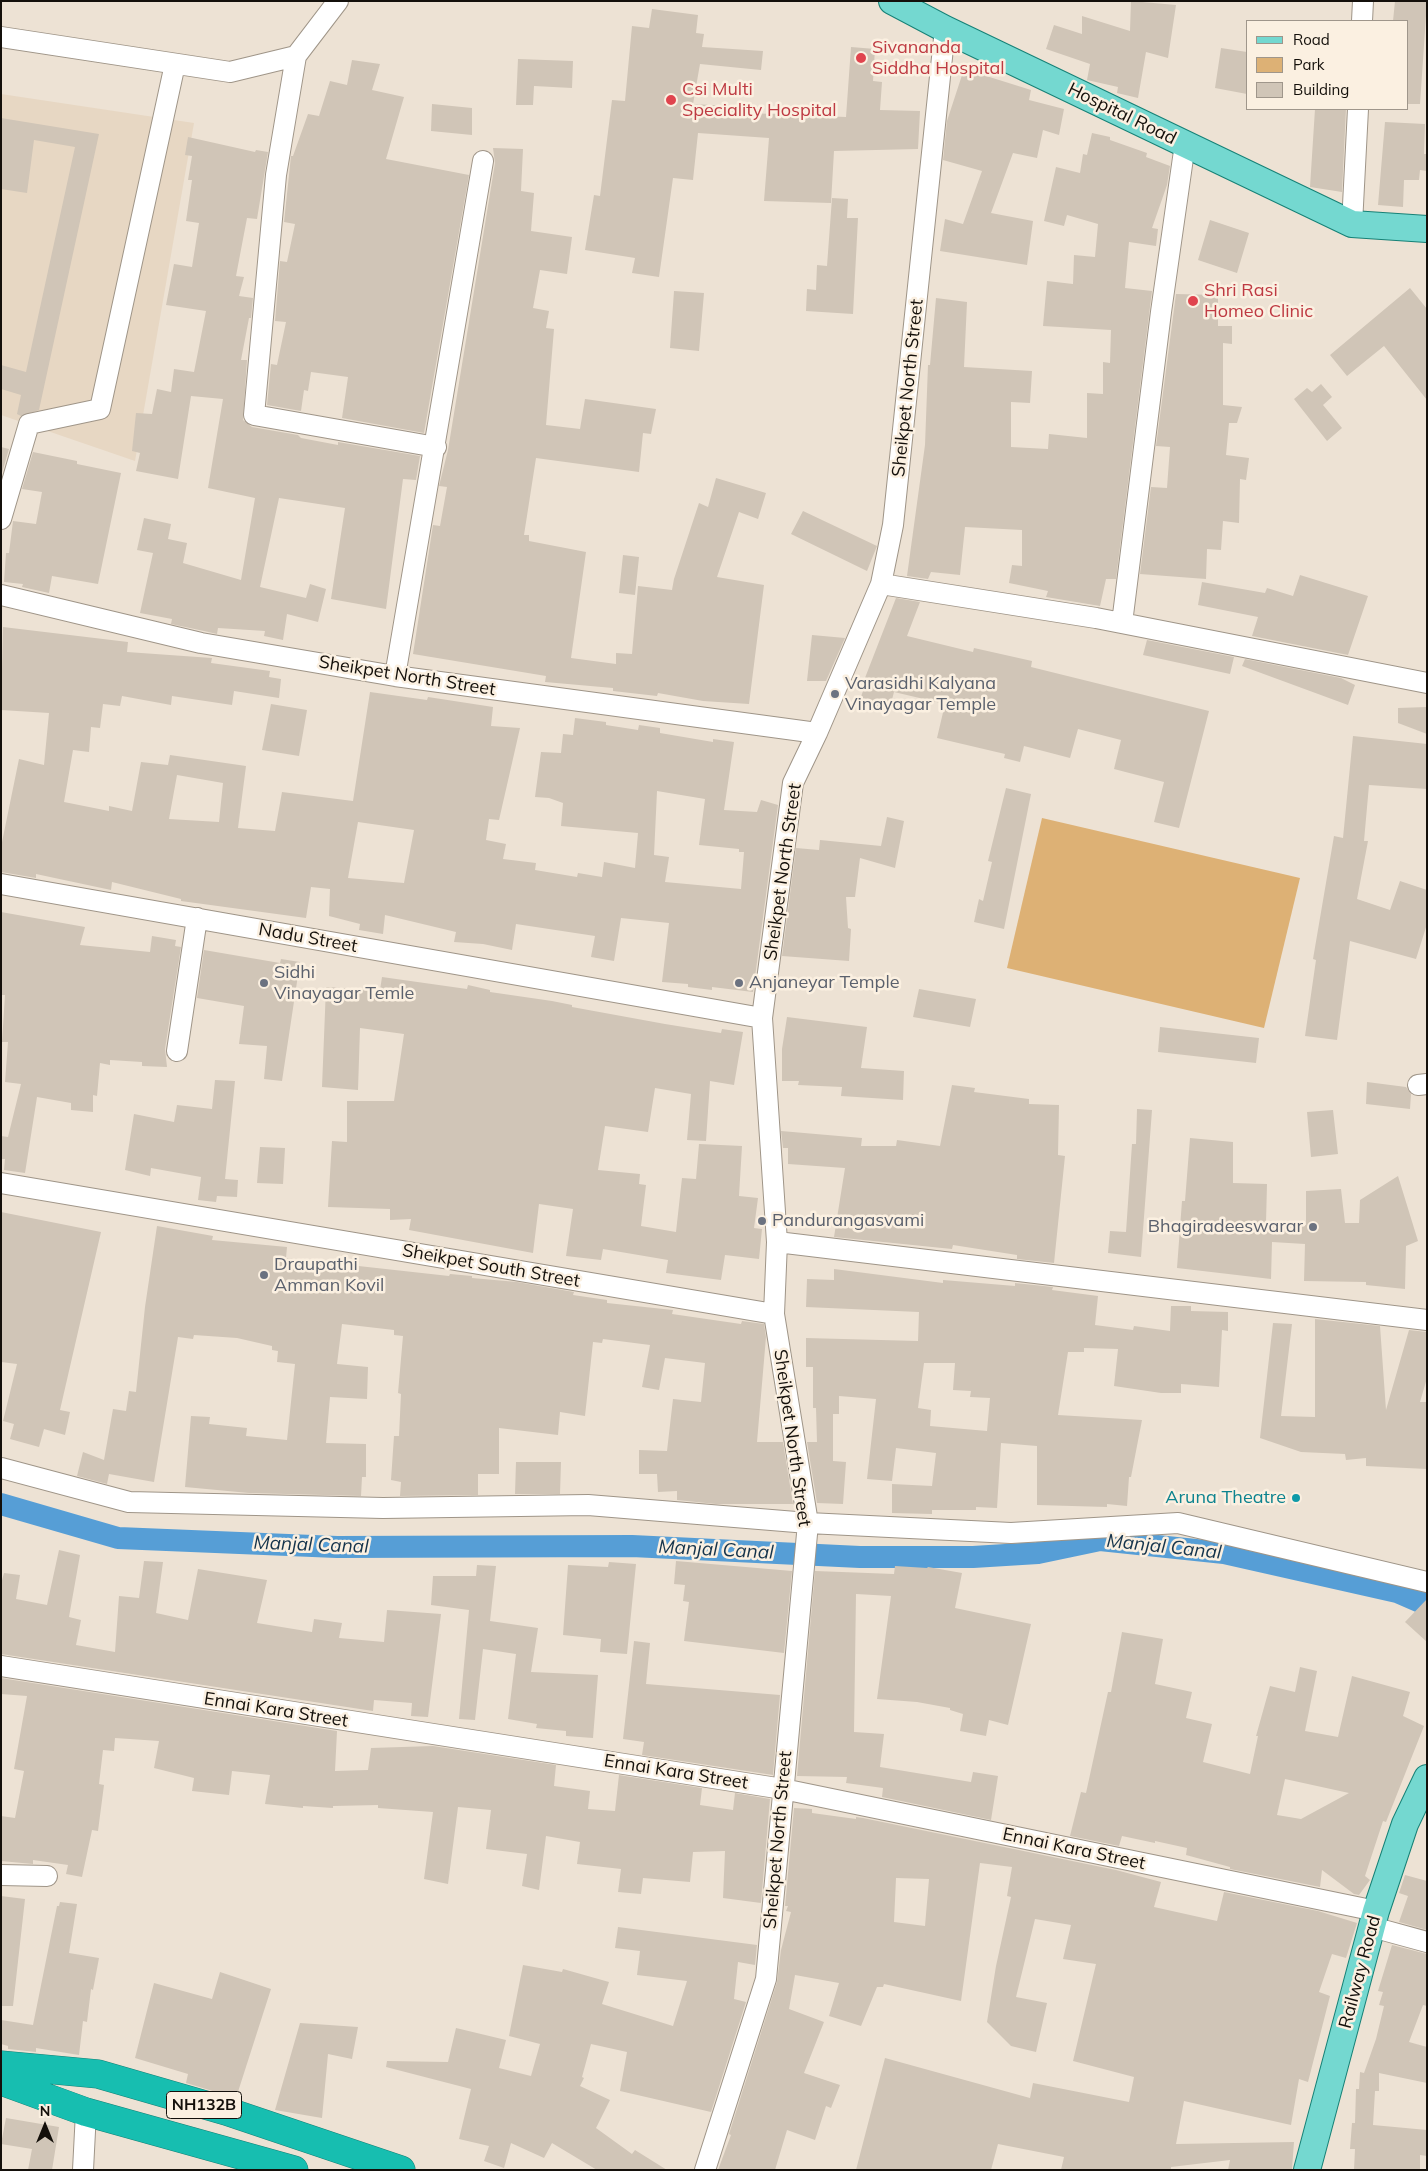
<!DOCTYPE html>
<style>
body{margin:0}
#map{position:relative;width:1428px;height:2171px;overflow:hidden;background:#ede2d4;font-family:Mulish,sans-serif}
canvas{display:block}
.frame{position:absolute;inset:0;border:2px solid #14100b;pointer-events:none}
.legend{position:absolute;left:1246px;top:20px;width:162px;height:90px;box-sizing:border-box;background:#fbf0e1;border:1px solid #9f968b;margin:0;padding:6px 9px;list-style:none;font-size:15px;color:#14100b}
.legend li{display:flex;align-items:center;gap:10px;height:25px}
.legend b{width:25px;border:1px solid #9f968b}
.north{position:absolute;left:20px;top:2101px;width:50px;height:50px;-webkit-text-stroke:4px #fbf0e1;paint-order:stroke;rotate:0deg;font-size:14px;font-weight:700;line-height:20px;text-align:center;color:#14100b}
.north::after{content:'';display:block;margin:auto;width:18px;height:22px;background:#14100b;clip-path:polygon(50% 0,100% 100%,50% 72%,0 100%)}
</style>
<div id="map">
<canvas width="1428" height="2171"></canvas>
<div class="frame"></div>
<ul class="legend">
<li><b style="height:6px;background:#74d8d0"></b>Road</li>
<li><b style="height:14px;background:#ddb175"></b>Park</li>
<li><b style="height:14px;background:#d0c5b7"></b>Building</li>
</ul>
<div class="north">N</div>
</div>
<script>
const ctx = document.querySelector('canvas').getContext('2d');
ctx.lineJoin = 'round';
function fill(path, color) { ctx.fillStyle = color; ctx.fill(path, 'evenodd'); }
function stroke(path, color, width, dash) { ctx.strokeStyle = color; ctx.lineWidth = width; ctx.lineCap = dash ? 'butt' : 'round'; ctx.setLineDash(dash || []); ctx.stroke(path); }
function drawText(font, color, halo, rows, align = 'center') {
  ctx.font = font + ' Mulish,sans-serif'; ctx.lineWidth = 5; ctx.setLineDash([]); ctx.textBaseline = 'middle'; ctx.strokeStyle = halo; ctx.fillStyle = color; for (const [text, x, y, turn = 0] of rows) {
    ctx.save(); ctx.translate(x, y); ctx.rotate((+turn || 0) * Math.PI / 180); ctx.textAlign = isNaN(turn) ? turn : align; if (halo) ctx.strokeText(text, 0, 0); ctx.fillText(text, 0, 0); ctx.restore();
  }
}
fill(new Path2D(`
 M1 94 194 123 135 461 1 415Z`), '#e7d7c3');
fill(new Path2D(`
 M1042 818 1300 878 1264 1028 1007 968Z`), '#ddb175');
stroke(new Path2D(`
 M1 1504 118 1538 337 1547 632 1546 860 1557H973L1038 1553 1100 1540 1224 1553 1397 1592 1427 1605`), '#569ed6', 22);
fill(new Path2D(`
 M1131 1 1176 5 1168 58 1146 52 1138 98 1117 93 1118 87 1087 80 1090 64 1046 49 1054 25 1082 34V16L1130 31Z
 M1395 1H1427L1420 104H1407V21H1393Z
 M652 9 698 15 696 33 704 34 702 47 763 51 761 70 700 64 693 104 749 107 748 113 846 117 851 47 875 49 873 81 882 82 880 110 920 111 918 149 834 151 831 203 764 201 769 138 698 133 693 180 673 178 659 277 632 273 635 258 585 250 594 195 600 196 612 100 625 101 632 26 649 28Z
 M1221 48 1247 52V94L1215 88Z
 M518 59 573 61 572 88 534 86 533 105H516Z
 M352 60 380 64 372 90 404 97 386 159 469 175 424 433 342 418 348 377 311 372 308 391 304 390 301 411 267 405 271 364 277 365 286 322 275 321 280 261 287 262 295 224 284 222 291 156H293L308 114 319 116 330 81 347 85Z
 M964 69 1031 90 1029 100 1064 109 1059 135 1043 130 1037 158 1013 153 991 213 1033 221 1027 265 940 251 945 219 963 224 982 171 943 160 947 121Z
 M432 104 472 108V135L431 131Z
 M1315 109H1346L1342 192 1310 187Z
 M1 118 99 134 39 410 21 416 17 414 21 395 1 389V365L26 372 75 147 34 140 27 193 1 189Z
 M1385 122 1425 124 1424 154H1427V171L1420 170 1419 180H1404L1403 207 1378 205Z
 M1092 133 1110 137V140L1147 153 1146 157 1170 166 1167 185 1152 228 1158 229 1156 246 1129 242 1125 288 1152 291 1116 579H1106L1100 606 1046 597 1048 591 1009 583 1012 565 1022 566V530L965 527 960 575 931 572 928 579 907 576 925 445 928 365H930L936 298 967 302 964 367 1032 371 1030 403 1011 402V447L1048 449 1049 434 1087 438V393L1103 394V362L1110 363 1111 330 1043 326 1047 281 1073 284 1074 255 1095 257 1098 224 1067 215 1064 226 1044 221 1056 167 1080 173 1083 154 1087 155Z
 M188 137 255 152 256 150 268 152 257 219 247 218 236 276 244 277 239 296 253 298 251 318H249L241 360H247L243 420 252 427 298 435 301 438 338 445V442L420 456 416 480 403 479 386 609 331 599 345 508 279 498 260 587 306 598 310 584 326 589 318 622 287 614 283 640 264 636 265 631 218 628 217 634 204 631 171 624 172 619 140 613 153 553 137 550 144 518 171 524 168 539 187 543 183 563 241 580 255 498 208 488 223 399 191 396 178 479 136 471 140 453 132 451 136 413 152 414 157 389 171 392 174 369 194 372 206 311 166 305 174 264 192 267 199 223 186 221 192 180H188L192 156 185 155Z
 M493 148 523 149 521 191 534 193 531 231 572 237 567 274 540 270 533 308 549 311 546 328 554 329 546 425 580 429 585 399 656 409 651 434 643 433 639 472 536 458 524 535H529V541L586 552 571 658 616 664V653L632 654 638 586 672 590 674 579 699 503 708 507 716 478 766 493 758 519 739 512 717 577 764 585 749 704 703 701 658 693 657 696 613 691V688L545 682 546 676 413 654 433 525 440 526 447 487 439 486 448 450 495 163Z
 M832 198 848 199 847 218H858L853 314 806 311 807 289 816 290 817 265 827 266Z
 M1210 220 1249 233 1237 273 1198 260Z
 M1410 288 1427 309V400L1384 346 1347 376 1330 355Z
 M674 291 704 293 699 351 670 348Z
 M1176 294 1218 295V326H1232V344L1223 343V405L1242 407 1237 423H1229L1226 455 1249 458 1246 480 1240 479 1239 523 1223 521 1221 550 1207 549 1206 579 1140 574 1151 487 1167 488 1170 447 1156 446Z
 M1321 384 1332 397 1323 405 1342 428 1327 441 1294 399 1307 388 1312 392Z
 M1 447 9 449 1 476Z
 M33 452 77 461V464L121 473 98 584 52 576 49 593 22 587 23 584 4 582 6 553H9L13 521 36 524 42 492 22 489Z
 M803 511 877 546 867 571 791 534Z
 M623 555 639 557 635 595 619 593Z
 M1300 575 1368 596 1348 655 1252 636 1258 617 1198 605 1202 582 1265 593 1267 588 1293 596Z
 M896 598 920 602 907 636 973 652 974 648 1032 661 1031 667 1209 711 1179 828 1154 822 1164 782 1114 769 1121 740 1078 729 1070 758 1024 746 1020 762 1004 758 1005 754 937 738 945 704 894 692 889 711 859 702 866 683H863Z
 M3 627 128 642 127 652 212 658 211 663 270 671 269 677 281 679 279 698 234 691 232 705 172 696 171 705 122 696 120 706 103 704 100 728 91 727 89 752 73 750 64 802 109 811V806L132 811 141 762 168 765 170 755 246 766 238 828 275 831 282 792 353 801 370 692 427 700 428 697 493 707 491 726 520 728 499 820 489 819 486 840 506 844 503 859 536 863 535 870 577 877 578 873 602 877 604 862 635 868 638 833 561 826 563 803 549 798 535 797 541 752 561 753 563 734 573 735 575 718 606 722V725L638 730 639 725 660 728V733L713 742V739L734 742 724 810 757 812 761 800 778 805 753 992 712 987V990L688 987V984L662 982 669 923 621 918 614 961 591 957 595 936 516 924 512 950 483 944 454 942 456 932 385 915 383 934 359 930 360 924 329 916 330 889 311 887 306 918 181 901V899L112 882 111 890 36 874V878L1 872V847L19 759 44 765 49 713 1 710ZM177 775 223 783 219 822 169 819ZM657 791 705 799 699 845 739 849V852H744L741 889 665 882 669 857 654 855ZM358 822 414 830 404 883 348 878Z
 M812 635 845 638 826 681H807Z
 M1147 640 1234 657 1230 674 1143 655Z
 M1245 659 1341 678 1355 685 1348 705 1242 666Z
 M271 704 307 710 299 756 262 750Z
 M1427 707V734L1398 723V708Z
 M1353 736 1427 744V789L1369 785 1364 841H1368L1357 899 1390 910 1400 881 1427 890V924L1416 959 1350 941 1337 1040 1305 1036 1316 960 1313 959 1334 836 1343 838Z
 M1006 788 1031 794 1004 929 974 922 979 899 983 901 992 862 988 861Z
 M887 817 904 821 895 868 860 858 855 897H846L848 928 851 929 849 961 782 956 796 848 819 850 820 840 881 846Z
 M1 912 85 927 80 945 150 952 152 936 176 940 175 946 181 947 165 1049 167 1067 142 1066V1062L110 1060V1065L100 1063 97 1096 93 1095V1112L71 1110V1103L37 1097 25 1173 4 1170 5 1159H1V1136L8 1137 21 1084 5 1082 8 1042H2L5 995H1Z
 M204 950 280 963 281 959 300 962 282 1081 264 1079 267 1046 239 1044 244 1006 197 998Z
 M382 977 467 989 468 985 490 990V992L552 1001 572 1005V1007L665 1024 721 1033 722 1029 743 1032 734 1085 710 1081 706 1141 687 1140 691 1094 655 1088 648 1132 605 1126 598 1170 640 1174 639 1184 646 1185 641 1226 676 1232 682 1178 696 1179 699 1144 742 1146 739 1196 758 1198 754 1228 762 1229 759 1259 725 1255 721 1280 666 1273 668 1260 603 1249 601 1260 566 1256 573 1209 539 1204 533 1253 409 1230 411 1219 390 1220V1209L328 1207 332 1141 347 1142V1101H394L404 1034 360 1028 358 1090 322 1087 326 987 380 990Z
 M919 989 976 999 970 1027 913 1017Z
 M787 1017 867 1027 861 1068 904 1071 903 1100 841 1096 842 1087 798 1085 799 1081H782V1049Z
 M1160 1027 1259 1038 1256 1063 1158 1052Z
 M215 1080 235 1081 225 1179 238 1180 237 1197 217 1196 216 1202 198 1200 201 1177 151 1168 150 1176 125 1170 134 1114 174 1122 177 1105 212 1109Z
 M1367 1082 1406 1087 1411 1094 1410 1109 1366 1104Z
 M952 1085 975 1088 974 1092 1029 1099V1104L1059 1105 1058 1155 1065 1156 1054 1263 1017 1259V1255L953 1245 952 1249 834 1237 845 1168 788 1164V1148H783L781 1131 862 1138 861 1146H896L897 1140 940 1146Z
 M1137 1109 1152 1110 1141 1257 1108 1253 1110 1231 1126 1232 1132 1144H1136Z
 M1333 1110 1338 1154 1311 1157 1307 1112Z
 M1190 1138 1233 1142V1183L1267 1184 1266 1223 1306 1225V1191L1341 1189 1345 1223H1359L1360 1200 1398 1176 1418 1241 1406 1246 1405 1289 1366 1285V1282L1304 1281 1305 1244 1272 1242 1271 1279 1177 1268 1182 1201H1185Z
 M260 1147 285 1148 283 1184 257 1183Z
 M1 1212 101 1232 60 1410 70 1412 65 1435 44 1429 39 1447 10 1439 14 1424 3 1421 17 1364 1 1362Z
 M157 1226 213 1236 212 1240 287 1247 286 1258 449 1276 450 1274 472 1276V1278L517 1282 574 1292 573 1295 607 1300V1303L673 1310 672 1314 741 1324 742 1321 764 1324 766 1337 757 1442H783L793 1504H716L677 1500V1491L658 1492 657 1474H639V1450L667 1451 673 1399 701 1402 705 1363 665 1358 659 1390 642 1387 650 1345 603 1339 602 1343 593 1342 585 1416 560 1412 558 1435 499 1428V1474H478V1495L400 1496 401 1482 391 1480 394 1436H399L401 1394 398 1393 403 1336 394 1335V1330L342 1324 337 1364 368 1367 367 1399 330 1397 326 1443 366 1444V1477H362L361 1496 249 1493 185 1487 191 1416 210 1417 209 1424 247 1428 246 1436 287 1440 295 1364 277 1362 278 1351 272 1350V1346L237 1338 194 1335 193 1339 178 1337 154 1482 109 1474 107 1484 77 1476 83 1452 104 1460 113 1409 126 1411 129 1391 136 1392 145 1307Z
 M834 1269 943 1283V1280L1015 1286V1283L1053 1287 1052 1290 1098 1296 1095 1325 1133 1330 1134 1326 1170 1331 1171 1306H1191V1311L1228 1312V1331L1222 1330 1219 1387 1181 1384V1393H1161L1114 1386 1118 1349 1084 1348V1352H1068L1058 1415 1142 1420 1131 1477H1129L1127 1506 1107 1504V1507L1037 1505V1446L1001 1443 997 1508 976 1507V1510H932V1514L892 1513V1484L932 1486 936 1453 896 1448 892 1481 867 1479 876 1399 839 1396V1414H833V1461L846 1462 843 1504 817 1503 807 1442H817L816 1408H813V1367H806V1338L918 1341 919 1312 806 1307 807 1279 834 1280ZM924 1363H955L953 1390 971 1391 970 1397 990 1398 987 1431 930 1426 931 1410 918 1408Z
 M1315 1319 1380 1326 1386 1410 1409 1330 1427 1332V1378L1420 1402H1427V1469L1366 1466V1458L1346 1460 1345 1454 1301 1452 1260 1438 1273 1323 1292 1324 1281 1416 1315 1417Z
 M516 1462H561L560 1494H515Z
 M59 1550 80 1555 69 1617 81 1620 76 1645 115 1652 119 1596 139 1598 144 1561 163 1562 156 1613 188 1620 198 1569 267 1580 257 1623 312 1632 314 1619 342 1623 339 1638 384 1642 387 1610 441 1614 428 1717 411 1716 412 1703 374 1700 373 1711 1 1654V1584L4 1573 20 1575 16 1599 47 1605Z
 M676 1561 792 1571 784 1653 684 1641 689 1602 683 1601 685 1585 674 1584Z
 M609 1562 636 1564 627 1654 600 1652 601 1639 563 1635 568 1565 608 1567Z
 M477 1565 496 1566 490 1621 538 1628 531 1672 598 1675 593 1738 566 1736V1731L536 1728 537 1724 508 1719 516 1654 483 1649 475 1720 459 1719 469 1610 431 1605 433 1576H476Z
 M895 1566 927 1568 928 1567 962 1573 955 1608 1031 1624 1008 1725 989 1720 986 1736 960 1731 963 1714 950 1710V1708L917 1702 877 1699 891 1596 856 1594 854 1732 884 1734 880 1767 971 1782 973 1772 998 1776 991 1820 882 1797 883 1788 846 1783 847 1777 797 1776 815 1571 894 1574Z
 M1427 1599V1642L1405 1622Z
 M1122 1632 1163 1639 1155 1684 1192 1692 1186 1718 1212 1724 1203 1762 1250 1774 1258 1736H1256L1270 1686 1295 1692 1300 1667 1317 1671 1305 1731 1338 1737 1352 1676 1410 1692 1403 1716 1424 1726 1386 1822 1383 1821 1365 1876 1370 1880 1359 1895 1354 1894 1322 1870 1320 1887 1230 1869V1867L1186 1855 1187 1848 1155 1841V1843L1122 1836 1119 1846 1070 1836 1081 1792 1086 1793 1108 1692H1111ZM1285 1779 1349 1793 1301 1819 1277 1815Z
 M634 1641 650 1643 646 1684 780 1695 773 1775 642 1755 644 1742 623 1739Z
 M1 1678 337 1731 335 1771 368 1770 371 1748 433 1746 556 1765 554 1786 590 1791 588 1809 615 1811 619 1775 702 1788 700 1805 733 1810 735 1793 770 1799 761 1903 723 1898 725 1851 693 1852 690 1882 643 1878 641 1894 618 1892 621 1869 577 1864 580 1842 546 1836 539 1890 522 1886 527 1854 486 1849 491 1810 458 1807 448 1884 424 1879 433 1812 378 1808V1805L333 1806V1808L303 1806V1808L265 1804 270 1775 232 1771 229 1795 192 1791 194 1778 154 1768 159 1741 115 1738 114 1751 103 1750 99 1784 104 1785 98 1831 92 1830 82 1877 66 1874 68 1865 33 1860V1864L1 1861V1816L15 1818 24 1771 14 1769 27 1696 1 1694Z
 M794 1808 812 1809V1813L856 1819V1817L863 1818 1116 1870 1161 1882 1154 1907 1217 1921 1224 1892 1318 1911 1357 1923 1346 1958 1332 1954 1319 1992 1330 1996 1308 2082 1299 2079 1291 2125 1184 2101 1176 2144 1294 2142 1292 2169 1228 2170 1230 2160 1171 2167V2170H1061L1064 2157 998 2144 991 2170H856L885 2058 1030 2098 1033 2083 1129 2102 1134 2077 1073 2061 1096 1964 1063 1959 1071 1925 1035 1919 1016 1997 1047 2003 1036 2052 1011 2046 987 2022 996 1966 1011 1897 1007 1896 1012 1867 980 1863 961 2001 884 1984 883 1987H877L861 2026 829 2016 839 1983 795 1975 789 2009 824 2022 804 2073 840 2085 831 2108 826 2106 815 2140 787 2130 775 2170H718L731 2135 729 2134 777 1982 781 1950 791 1912 786 1911 788 1906H785ZM896 1878 929 1879 925 1926 894 1922Z
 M1405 1875 1427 1881V1930L1399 1922 1408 1896 1399 1893Z
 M1 1896 25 1899 13 2006H1Z
 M60 1902 77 1904 69 1953 99 1958 93 1990 91 1989 87 2022 83 2021 79 2055 36 2048V2052L8 2049V2046L1 2044V2020L33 2025 57 1906H59Z
 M618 1927 757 1945 755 1965 738 1962 734 1999 746 2002 711 2112 620 2091 627 2052 591 2044 582 2077 584 2078 580 2086 610 2100 596 2128 632 2154 635 2150 667 2170H597L552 2143 544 2158 511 2143 504 2168 484 2161 489 2146 459 2139 471 2089 386 2067 387 2061 448 2062 456 2028 506 2040 499 2068 531 2076 540 2044 509 2036 523 1965 562 1972 563 1969 609 1982 602 2004 673 2026 687 1981 637 1975 640 1951 615 1948Z
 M1392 1945 1427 1954V2006L1423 2005 1409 2042 1427 2047V2083L1379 2073V2091H1375L1373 2125 1427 2130V2156L1420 2155V2170H1354L1355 2149H1350L1352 2123H1355L1356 2089H1359L1360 2072 1364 2073 1376 2039 1384 2006 1379 2005 1383 1992 1378 1991Z
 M220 1972 271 1989 236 2098 186 2083 188 2074 135 2058 154 1983 212 1999Z
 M300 2023 358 2027 352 2059 328 2054 322 2118 275 2110Z
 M6 2118 59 2127 52 2170H28L32 2149 1 2144Z`), '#d0c5b7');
const minor = new Path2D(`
 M1362 21 1363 1
 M1 37 230 72 296 56 338 1
 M296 56 276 175 254 415 436 447
 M1352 224 1358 109
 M1 519 29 424 100 409 175 64
 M881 584 1096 618 1427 683
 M1 595 201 643 395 676 817 733
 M1122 623 1161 312 1185 144
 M395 676 483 161
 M1 884 762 1018
 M177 1051 197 918
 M1418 1085 1427 1084
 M1 1183 774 1314
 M777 1242 1427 1320
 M1 1468 129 1502 383 1508 588 1505 808 1523 1011 1533 1178 1523 1427 1582
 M1 1666 783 1789 1376 1911
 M1 1875 47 1876
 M1372 1927 1427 1942
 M83 2170 86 2112
 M705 2170 766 1979 808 1523 774 1314 777 1242 762 1018 793 783 817 733 881 584 893 525 945 29`);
const major = new Path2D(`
 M892 1 945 29 1352 224 1427 229
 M1307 2170 1376 1911 1405 1824 1427 1778`);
const highway = new Path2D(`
 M1 2065 98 2074 226 2111 401 2170
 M1 2081 86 2112 294 2170`);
stroke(minor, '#9f9588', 22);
stroke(major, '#168176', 28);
stroke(highway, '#168176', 29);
stroke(minor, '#fff', 20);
stroke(major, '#74d8d0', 26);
stroke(highway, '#17beb0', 28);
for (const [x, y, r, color] of [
 [861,58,6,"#e0444e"],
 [671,100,6,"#e0444e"],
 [1193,301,6,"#e0444e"],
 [835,694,5,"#6b7280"],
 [264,983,5,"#6b7280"],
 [739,983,5,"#6b7280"],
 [762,1221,5,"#6b7280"],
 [1313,1227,5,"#6b7280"],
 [264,1275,5,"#6b7280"],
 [1296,1498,5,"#0f9aa8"]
]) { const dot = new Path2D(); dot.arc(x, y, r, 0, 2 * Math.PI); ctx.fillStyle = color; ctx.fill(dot); stroke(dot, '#fbf0e1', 2); }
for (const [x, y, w] of [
 [204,2105,75]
]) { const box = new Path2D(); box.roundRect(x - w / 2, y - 13.5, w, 27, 4); ctx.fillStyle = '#fbf0e1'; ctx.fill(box); stroke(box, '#14100b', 1); }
drawText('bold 16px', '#14100b', null, [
 ["NH132B",204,2105]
]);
drawText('18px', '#be3a42', '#fbf0e1', [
 ["Sivananda",872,48],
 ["Siddha Hospital",872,69],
 ["Csi Multi",682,90],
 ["Speciality Hospital",682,111],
 ["Shri Rasi",1204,291],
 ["Homeo Clinic",1204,312]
], 'left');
drawText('18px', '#14100b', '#fbf0e1', [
 ["Hospital Road",1122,114,26],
 ["Sheikpet North Street",908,388,-84],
 ["Sheikpet North Street",407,676,9],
 ["Sheikpet North Street",783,872,-82],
 ["Nadu Street",308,938,10],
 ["Sheikpet South Street",491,1266,10],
 ["Sheikpet North Street",792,1438,82],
 ["Ennai Kara Street",276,1710,9],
 ["Ennai Kara Street",676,1772,9],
 ["Sheikpet North Street",778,1840,-85],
 ["Ennai Kara Street",1074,1849,12],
 ["Railway Road",1360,1972,-75]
]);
drawText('18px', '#5b616d', '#fbf0e1', [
 ["Varasidhi Kalyana",845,684],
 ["Vinayagar Temple",845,705],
 ["Sidhi",274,973],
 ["Vinayagar Temle",274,994],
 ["Anjaneyar Temple",749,983],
 ["Pandurangasvami",772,1221],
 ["Bhagiradeeswarar",1303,1227,"right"],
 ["Draupathi",274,1265],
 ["Amman Kovil",274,1286]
], 'left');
drawText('18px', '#0d838f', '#fbf0e1', [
 ["Aruna Theatre",1286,1498]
], 'right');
drawText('italic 19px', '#15344c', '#fbf0e1', [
 ["Manjal Canal",311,1545,2],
 ["Manjal Canal",1164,1547,6],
 ["Manjal Canal",716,1550,3]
]);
</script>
